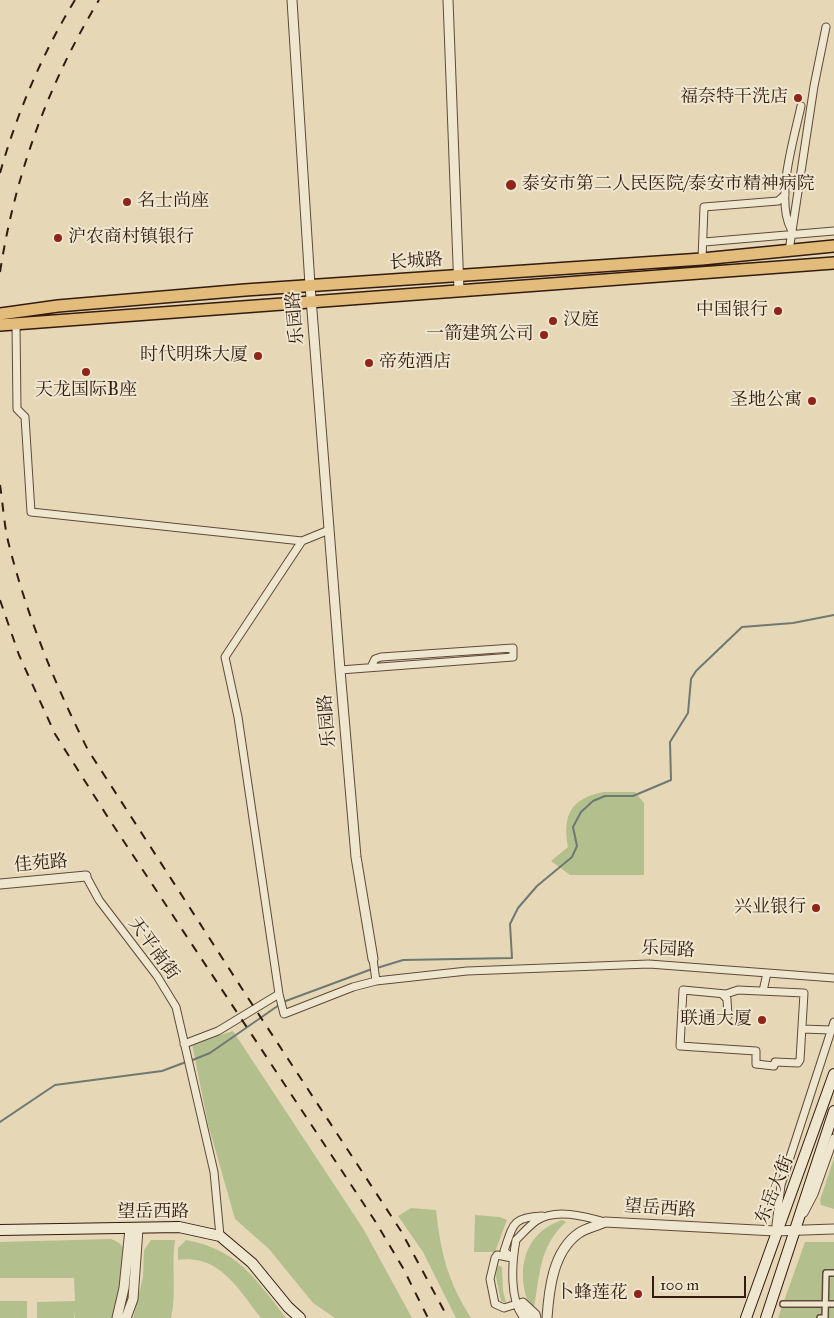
<!DOCTYPE html>
<meta charset="utf-8">
<style>
body{margin:0}
#map{position:relative;width:834px;height:1318px;overflow:hidden;background:#e6d8b6;font-family:"IM FELL Great Primer",serif}
canvas{display:block}
.scale{position:absolute;left:652px;top:1276px;width:94px;height:22px;box-sizing:border-box;border:2px solid #321b0f;border-top:0;padding-left:6px;font-size:15px;line-height:18px;white-space:nowrap;color:#321b0f;-webkit-text-stroke:4px #efe6d0;paint-order:stroke}
</style>
<div id="map">
<canvas width="834" height="1318"></canvas>
<div class="scale">100 m</div>
</div>
<script>
const ctx = document.querySelector('canvas').getContext('2d');
ctx.lineJoin = 'round';
function fill(path, color) { ctx.fillStyle = color; ctx.fill(path, 'evenodd'); }
function stroke(path, color, width, dash) { ctx.strokeStyle = color; ctx.lineWidth = width; ctx.lineCap = dash ? 'butt' : 'round'; ctx.setLineDash(dash || []); ctx.stroke(path); }
function drawText(font, color, halo, rows, align = 'center') {
  ctx.font = font + ' "IM FELL Great Primer","Noto Serif SC",serif'; ctx.lineWidth = 4; ctx.setLineDash([]); ctx.textBaseline = 'middle'; ctx.strokeStyle = halo; ctx.fillStyle = color; for (const [text, x, y, turn = 0] of rows) {
    ctx.save(); ctx.translate(x, y); ctx.rotate((+turn || 0) * Math.PI / 180); ctx.textAlign = isNaN(turn) ? turn : align; if (halo) ctx.strokeText(text, 0, 0); ctx.fillText(text, 0, 0); ctx.restore();
  }
}
fill(new Path2D(`
 M604 792H635L644 803V875H570L551 861 568 847C562 815 571 798 604 792Z
 M233 1031 364 1230 412 1318H335L313 1303 269 1249 235 1219 208 1124 192 1044Z
 M834 1158V1209L821 1205 820 1200Z
 M411 1208 436 1210C441 1253 447 1280 471 1318H456L423 1252 398 1216Z
 M475 1215 500 1217 507 1220 495 1252H474Z
 M562 1220 566 1222C539 1246 540 1275 534 1308L530 1307C515 1272 523 1233 562 1220Z
 M111 1239C116 1241 121 1243 123 1248 129 1263 117 1303 112 1318H75L74 1312V1318H37V1302L75 1301 74 1278H0V1242Z
 M151 1240H175C171 1266 177 1293 171 1318H133L143 1277 144 1250Z
 M186 1240C237 1249 256 1279 286 1318H261C239 1290 219 1253 178 1260V1248Z
 M805 1242H834V1318H778Z
 M497 1265 502 1267 503 1291 506 1303 501 1301 496 1277Z
 M0 1301H27V1318H0Z`), '#b4bf8e');
stroke(new Path2D(`
 M377 968 403 960 512 958 510 924 518 908 537 886 572 857 577 846 573 827 581 812 593 801 605 796H633L671 780 670 742 688 713 691 679 696 671 742 627 793 623 834 615
 M283 1002 372 969
 M190 1061 210 1053 279 1005
 M0 1122 55 1085 162 1071 186 1062`), '#6f7973', 2);
const pedestrian = new Path2D(`
 M783 1304H834
 M820 1318H825L826 1273H834`);
const minor = new Path2D(`
 M791 229C775 199 794 139 801 106
 M704 242 834 231
 M789 251 814 86 826 27
 M702 259 704 207 778 201 785 195
 M16 324 17 409 25 417 31 512 302 541
 M329 530 302 541 225 657 238 717 279 994 284 1014 353 987 376 981
 M340 670 513 657V648L381 657 375 659 371 667
 M86 876 99 900 157 976 176 1007 214 1172 220 1236
 M373 959 376 981 467 971 649 964 834 978
 M683 990 726 994 738 990 804 993 800 1060 798 1063 775 1062 774 1066 756 1064V1051L680 1046Z
 M763 991 767 973
 M722 994 727 999 728 1016
 M802 1029 831 1030
 M184 1044 218 1031 279 994
 M804 1213 814 1194 834 1138
 M776 1225 781 1185 834 1022
 M512 1258 497 1255 495 1258 490 1279 495 1304 504 1308 523 1302 536 1314 537 1318
 M512 1258 504 1251C513 1225 512 1217 542 1216
 M517 1303 530 1318
 M524 1318C509 1300 512 1262 516 1240 522 1234 529 1226 536 1221 555 1208 584 1216 605 1222`);
const tertiary = new Path2D(`
 M292 0 310 285 340 670 356 857 373 959
 M448 0 459 290
 M0 884 86 876
 M117 1318 124 1288 130 1229
 M126 1318 133 1299 138 1229
 M547 1318C549 1289 553 1251 579 1233 586 1228 597 1226 605 1222L775 1231 834 1229`);
const secondary = new Path2D(`
 M0 1230 179 1227 220 1236 252 1263 288 1307 300 1318
 M746 1318 834 1074
 M766 1318 834 1111`);
const primary = new Path2D(`
 M0 314 58 306 245 290 702 259 834 246
 M0 325 834 263`);
stroke(pedestrian, '#5f4a39', 8);
stroke(minor, '#5f4a39', 9);
stroke(tertiary, '#5f4a39', 11);
stroke(secondary, '#321b0f', 12);
stroke(primary, '#321b0f', 14);
stroke(pedestrian, '#efe6d0', 5);
stroke(minor, '#efe6d0', 7);
stroke(tertiary, '#efe6d0', 9);
stroke(secondary, '#efe6d0', 10);
stroke(primary, '#e3bc7b', 11);
stroke(new Path2D(`
 M0 173C17 113 42 54 75 0
 M0 272C15 175 48 84 99 0
 M0 485C3 504 4 526 9 545 27 616 55 685 88 750L248 998 401 1231 448 1318
 M0 600 19 655 55 734 109 819 375 1221 403 1268 428 1318`), '#321b0f', 2, [9, 9]);
for (const [x, y, r, color] of [
 [798,98,5,"#8f2418"],
 [511,185,6,"#8f2418"],
 [127,202,5,"#8f2418"],
 [58,238,5,"#8f2418"],
 [778,311,5,"#8f2418"],
 [553,321,5,"#8f2418"],
 [544,335,5,"#8f2418"],
 [258,356,5,"#8f2418"],
 [369,363,5,"#8f2418"],
 [86,372,5,"#8f2418"],
 [812,401,5,"#8f2418"],
 [816,908,5,"#8f2418"],
 [762,1020,5,"#8f2418"],
 [638,1294,5,"#8f2418"]
]) { const dot = new Path2D(); dot.arc(x, y, r, 0, 2 * Math.PI); ctx.fillStyle = color; ctx.fill(dot); stroke(dot, '#efe6d0', 2); }
drawText('18px', '#321b0f', '#efe6d0', [
 ["福奈特干洗店",788,98],
 ["泰安市第二人民医院/泰安市精神病院",522,185,"left"],
 ["名士尚座",137,202,"left"],
 ["沪农商村镇银行",68,238,"left"],
 ["中国银行",768,311],
 ["汉庭",563,321,"left"],
 ["一箭建筑公司",534,335],
 ["时代明珠大厦",248,356],
 ["帝苑酒店",379,363,"left"],
 ["天龙国际B座",86,391,"center"],
 ["圣地公寓",802,401],
 ["兴业银行",806,908],
 ["联通大厦",752,1020],
 ["卜蜂莲花",628,1294]
], 'right');
drawText('18px', '#321b0f', '#efe6d0', [
 ["长城路",416,262,-4],
 ["乐园路",296,318,-95],
 ["乐园路",328,721,-95],
 ["佳苑路",41,864,-5],
 ["天平南街",153,949,54],
 ["乐园路",668,950,3],
 ["东岳大街",775,1190,-68],
 ["望岳西路",660,1209,4],
 ["望岳西路",153,1213]
]);
</script>
